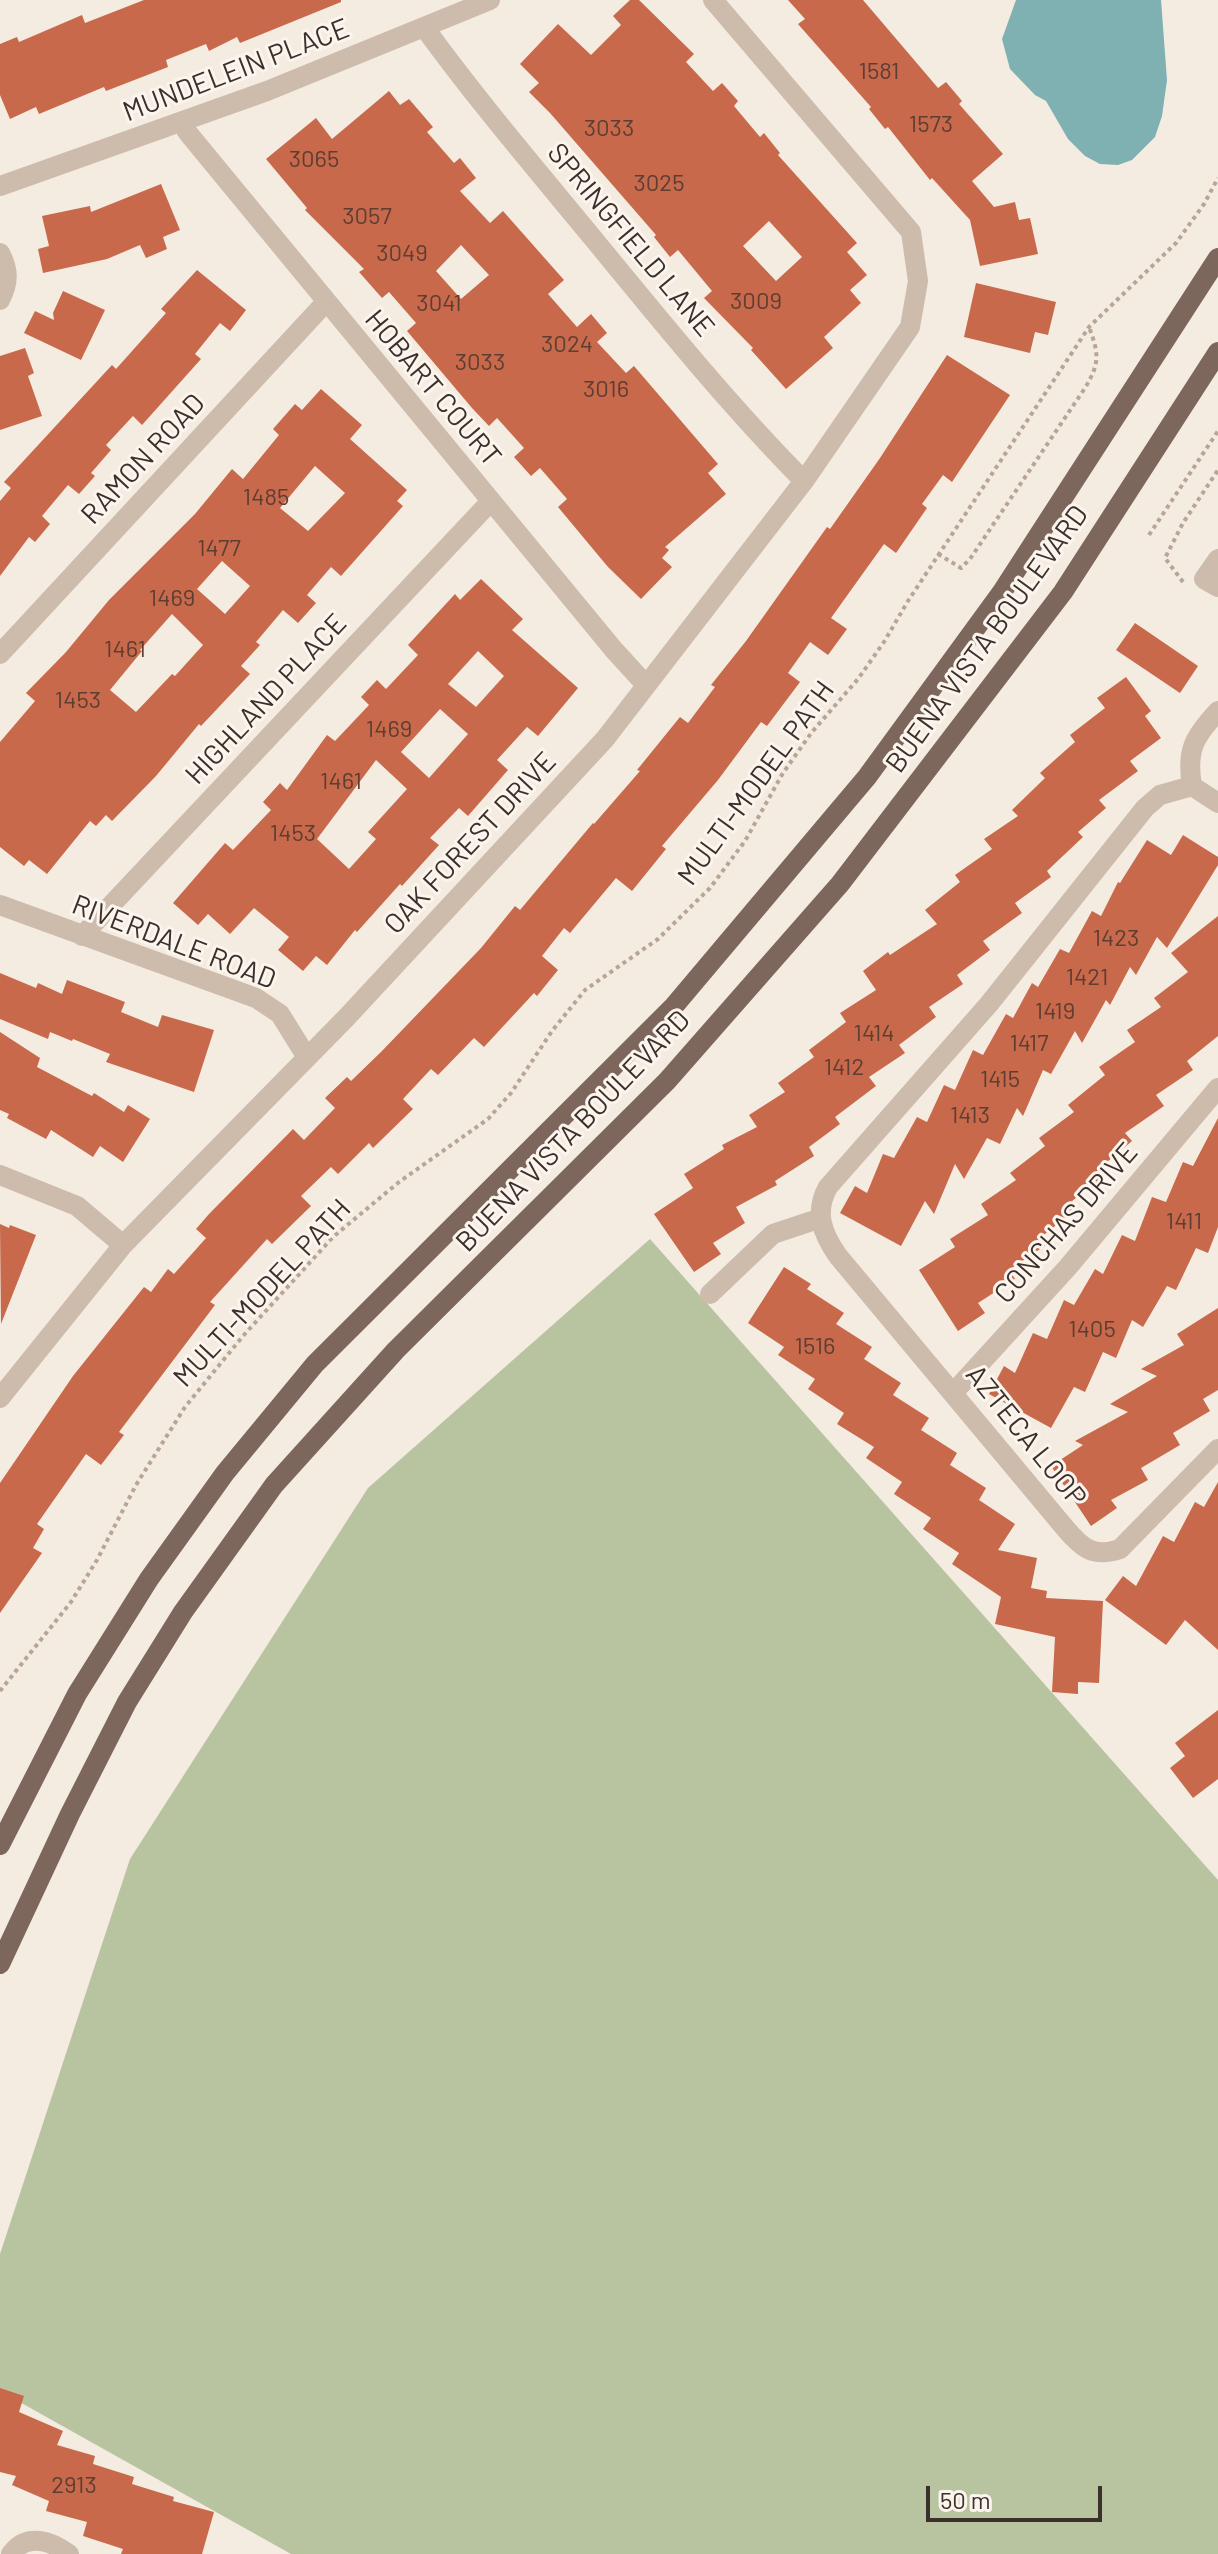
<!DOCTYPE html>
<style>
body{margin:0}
#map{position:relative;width:1218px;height:2554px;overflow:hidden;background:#f4ebe1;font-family:Barlow,sans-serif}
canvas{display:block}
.scale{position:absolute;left:926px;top:2486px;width:176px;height:36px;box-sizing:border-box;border:4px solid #3b302b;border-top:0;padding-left:10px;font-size:24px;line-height:28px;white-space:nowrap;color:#3b302b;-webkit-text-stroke:6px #fbf5ee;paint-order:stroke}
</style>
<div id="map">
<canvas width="1218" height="2554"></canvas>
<div class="scale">50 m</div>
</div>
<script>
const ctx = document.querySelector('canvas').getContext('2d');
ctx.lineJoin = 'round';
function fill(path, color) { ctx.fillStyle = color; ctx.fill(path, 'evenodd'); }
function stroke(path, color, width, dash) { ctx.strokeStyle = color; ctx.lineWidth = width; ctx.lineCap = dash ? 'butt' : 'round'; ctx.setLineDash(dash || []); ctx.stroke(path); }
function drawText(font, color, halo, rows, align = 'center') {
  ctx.font = font + ' Barlow,sans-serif'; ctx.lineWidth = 6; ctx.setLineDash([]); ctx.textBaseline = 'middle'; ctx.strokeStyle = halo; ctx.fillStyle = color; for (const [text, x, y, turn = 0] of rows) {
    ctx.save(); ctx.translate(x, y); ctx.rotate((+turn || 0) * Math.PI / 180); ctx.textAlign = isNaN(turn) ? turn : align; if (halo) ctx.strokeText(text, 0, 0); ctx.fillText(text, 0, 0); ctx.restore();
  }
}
fill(new Path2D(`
 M650 1239 1218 1880V2554H291L0 2391V2254L130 1859 368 1488Z`), '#b8c4a0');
fill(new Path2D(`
 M1016 0H1161L1167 80 1162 116 1155 137 1132 160 1118 165 1100 164 1085 156 1068 139 1046 101 1035 95 1010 69 1002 39Z`), '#7fb0b2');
fill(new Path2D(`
 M144 0H341V2L240 43 237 37 209 51 206 44 166 60 168 67 106 91 104 87 39 114 36 107 10 119 0 95V44L17 37 19 42 82 15 85 23Z
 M630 0H639L694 54 686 62 713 91 722 83 738 101 734 106 760 137 764 133 780 153 778 155 857 243 847 252 867 275 850 290 861 303 824 337 833 348 786 389 751 350 753 348 704 298 712 291 678 250 670 257 654 237 656 235 550 113 529 92 539 83 520 64 558 24 591 55 621 25 613 16ZM769 221 802 257 776 281 743 246Z
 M788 0H863L938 88 946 82 962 101 959 104 1003 154 972 181 994 207 1015 202 1019 220 1030 218 1038 254 980 266 970 220 932 178 930 180 888 127 885 129 869 109 871 107 798 24 805 19Z
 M389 91 400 105 409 99 433 127 427 132 454 163 460 158 476 178 460 191 490 223 503 211 564 280 548 294 577 327 591 314 607 333 597 342 626 373 634 366 718 464 708 473 726 494 665 547 669 550 662 558 672 567 641 599 608 567 558 507 567 499 540 468 531 476 514 457 524 448 497 418 489 426 472 408 407 331 416 323 389 292 382 298 359 272 364 269 305 210 307 208 266 159 316 118 332 139ZM461 245 489 275 461 299 436 271Z
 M161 184 180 230 163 237 167 249 146 258 140 245 107 259 43 273 38 249 49 246 42 216 90 206 91 212Z
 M197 270 246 310 230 331 220 323 195 354 201 359 142 425 133 416 106 445 111 450 91 473 95 476 79 494 68 485 42 516 50 524 35 542 29 537 0 576V501L11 488 4 482 112 365 116 369 166 313 161 309Z
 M976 283 1056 302 1048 335 1035 332 1030 353 964 337Z
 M63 291 105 310 81 360 24 333 35 311 54 320 53 313Z
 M25 348 34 373 28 376 42 416 0 430V356Z
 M947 355 1010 395 952 482 943 475 922 504 927 508 896 553 884 544 831 618 847 629 828 655 810 642 788 673 800 682 767 726 761 722 718 780 662 846 666 849 632 891 616 878 570 933 564 928 542 956 558 970 537 996 534 993 484 1047 474 1038 438 1075 431 1069 403 1099 413 1109 373 1148 369 1143 338 1174 331 1167 301 1196 311 1206 272 1244 267 1239 210 1302 215 1305 119 1432 124 1435 101 1465 86 1454 37 1524 44 1529 33 1548 42 1553 0 1613V1483L73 1376 144 1287 151 1292 168 1269 174 1274 206 1238 196 1229 209 1214 293 1129 304 1140 335 1108 325 1098 347 1077 351 1081 381 1052 481 948 515 906 520 910 593 823 594 824 640 771 637 770 680 717 688 723 715 687 711 685 746 641 827 527 830 529 880 458Z
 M321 389 362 425 350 439 407 490 397 501 403 506 341 576 331 567 307 595 316 603 298 623 283 610 256 642 260 645 241 666 250 674 201 726 199 724 156 776 112 821 106 815 96 826 90 821 47 874 29 860 24 866 0 847V742L35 701 26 693 66 652 109 600 195 514 232 469 243 479 279 435 273 429 295 404 302 410ZM315 466 345 493 308 531 280 508ZM222 561 250 586 225 614 197 589ZM172 614 203 645 175 676 172 674 136 712 110 690 142 651 140 650Z
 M481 579 523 619 512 630 578 688 538 736 527 727 497 760 508 770 468 816 459 808 430 838 439 845 402 886 400 884 357 932 355 930 327 965 316 956 303 971 278 950 289 937 254 908 230 934 208 914 198 925 173 903 225 843 233 850 271 810 263 802 280 783 287 790 327 735 335 741 369 705 361 697 377 680 386 689 418 655 408 645 455 594 460 600ZM478 651 504 676 476 707 448 684ZM440 709 468 734 429 778 401 752ZM376 760 407 789 368 832 376 839 349 869 317 839Z
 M1135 623 1198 666 1180 693 1116 650Z
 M1126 677 1151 711 1145 716 1161 738 1130 761 1138 771 1099 800 1106 808 1078 832 1083 837 1047 871 1051 877 1015 903 1022 913 983 941 990 950 957 975 963 984 929 1007 936 1017 899 1045 905 1053 869 1077 876 1086 835 1117 840 1124 809 1147 814 1156 775 1181 777 1185 736 1207 745 1223 713 1243 721 1254 694 1272 654 1214 693 1188 684 1174 724 1149 722 1145 757 1127 749 1115 785 1092 778 1083 814 1057 809 1050 846 1022 840 1013 876 990 863 971 888 952 890 955 937 924 925 910 960 882 955 875 992 849 984 839 1018 816 1012 810 1045 778 1040 773 1075 742 1070 735 1105 708 1097 698Z
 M1183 835 1218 857V865L1167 948 1157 937 1136 975 1130 967 1110 1005 1106 1000 1082 1043 1075 1031 1051 1074 1043 1070 1023 1116 1017 1108 1000 1144 987 1138 964 1179 955 1164 934 1214 925 1201 901 1246 840 1213 855 1186 867 1193 883 1154 894 1158 917 1117 927 1122 944 1085 955 1090 973 1050 983 1055 1006 1014 1013 1018 1032 983 1038 987 1060 949 1069 953 1092 911 1101 916 1118 882 1120 883 1147 840 1171 855Z
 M1218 916V1036L1187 1061 1193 1070 1156 1095 1164 1106 1125 1133 1132 1141 1101 1167 1107 1174 1072 1201 1078 1208 1041 1237 1046 1245 1009 1270 1015 1279 978 1303 985 1313 958 1331 919 1270 955 1247 950 1239 988 1215 981 1204 1016 1180 1010 1173 1045 1146 1039 1138 1074 1112 1068 1105 1105 1075 1099 1067 1135 1042 1127 1030 1161 1007 1154 998 1188 972 1171 953Z
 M0 973 36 988 38 983 62 994 67 980 125 1002 121 1012 158 1027 162 1015 214 1030 194 1092 106 1062 110 1054 73 1039 72 1041 50 1032 48 1039 0 1019Z
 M0 1032 40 1058 37 1067 92 1096 94 1093 124 1112 128 1105 150 1119 123 1162 100 1146 93 1157 51 1130 46 1139 7 1118 9 1114 0 1110Z
 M1218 1118V1227L1208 1253 1196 1248 1176 1290 1167 1286 1143 1327 1132 1320 1116 1358 1103 1352 1085 1392 1074 1387 1051 1428 989 1394 1004 1366 1015 1373 1033 1333 1047 1339 1064 1300 1074 1305 1095 1269 1103 1274 1122 1235 1135 1241 1152 1197 1166 1202 1183 1162 1193 1166Z
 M0 1224 9 1228 10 1225 36 1235 1 1324Z
 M784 1267 811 1284 807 1289 844 1313 836 1324 872 1347 864 1359 901 1383 893 1395 929 1418 921 1430 957 1453 950 1465 986 1488 979 1500 1015 1524 998 1550 1037 1558 1031 1588 1047 1591 1046 1598 1103 1601 1099 1683 1078 1682V1694L1052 1692 1055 1637 995 1624 1001 1597 952 1564 959 1553 923 1529 931 1518 894 1494 902 1482 866 1458 874 1447 837 1424 844 1413 808 1389 815 1379 778 1355 784 1347 748 1323Z
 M1218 1308V1390L1203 1399 1210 1411 1173 1433 1180 1445 1141 1468 1148 1480 1111 1500 1117 1508 1091 1526 1051 1466 1083 1445 1075 1441 1128 1412 1110 1404 1157 1376 1141 1369 1184 1345 1177 1334Z
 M1218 1482V1650L1185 1620 1166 1645 1105 1600 1123 1576 1136 1586 1163 1536 1174 1542 1195 1502 1204 1507Z
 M1218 1710V1779L1193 1798 1170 1768 1185 1756 1175 1743Z
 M0 2388 24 2396 19 2412 63 2431 57 2445 95 2456 93 2464 134 2477 132 2484 174 2497 173 2501 214 2512 202 2554H121L123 2549 83 2536 87 2522 46 2511 49 2501 12 2485 16 2476 0 2472Z`), '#c8694b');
stroke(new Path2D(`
 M1149 535 1218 431
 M938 554 961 568 970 559 1085 388C1100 363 1099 354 1089 327
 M1183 582 1165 558 1183 523 1218 470
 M0 1691 71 1602 97 1560 136 1485 185 1407 243 1336 333 1237 399 1182 488 1119 511 1093 552 1031 585 990 658 939 710 888 745 841 783 773 812 732 858 679 884 642 908 601 1089 327 1176 243 1204 204 1218 178`), '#b9a596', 4, [4, 4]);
stroke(new Path2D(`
 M424 27C477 100 535 168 592 237 660 320 728 404 804 481
 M181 122 188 133 614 650 646 685
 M0 186 267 91 490 0
 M0 253C9 270 9 283 0 300
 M1218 559 1204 579 1218 587
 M0 654 326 302
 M1192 786C1186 750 1194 737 1218 711
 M1218 803 1192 786 1160 795 1145 808 989 1004 828 1187C814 1212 822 1233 838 1256L1065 1528C1082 1548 1093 1558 1120 1549L1218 1449
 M0 905 256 998 280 1014 306 1056
 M82 936 491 501
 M0 1175 77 1206 123 1245
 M710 1294 773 1234 821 1218
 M954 1392 1068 1267 1218 1088
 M0 1398 123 1245 346 1018 605 739 804 481 910 327 918 281 911 232 713 0
 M11 2554C27 2532 51 2541 69 2554`), '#cdbbac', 20);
stroke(new Path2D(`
 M0 1845 77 1694 149 1579 225 1473 315 1364 674 1006 867 777 1002 592 1218 258
 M0 1964 70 1814 127 1702 183 1612 274 1485 396 1350 667 1081 840 884 1063 592 1218 352`), '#7d675c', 20);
drawText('24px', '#5e3e33', null, [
 ["1581",879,71],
 ["1573",931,124],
 ["3033",609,128],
 ["3065",314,159],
 ["3025",659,183],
 ["3057",367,216],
 ["3049",402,253],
 ["3009",756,301],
 ["3041",439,303],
 ["3024",567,344],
 ["3033",480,362],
 ["3016",606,389],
 ["1485",266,497],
 ["1477",219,548],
 ["1469",172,598],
 ["1461",125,649],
 ["1453",78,700],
 ["1469",389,729],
 ["1461",341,781],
 ["1453",293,833],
 ["1423",1116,938],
 ["1421",1087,977],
 ["1419",1055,1011],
 ["1414",874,1033],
 ["1417",1029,1043],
 ["1412",844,1067],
 ["1415",1000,1079],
 ["1413",970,1115],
 ["1411",1184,1221],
 ["1405",1092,1329],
 ["1516",815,1346],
 ["2913",74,2485]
]);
drawText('28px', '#3b302b', '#fbf5ee', [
 ["MUNDELEIN PLACE",236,70,-21],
 ["SPRINGFIELD LANE",631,240,50],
 ["HOBART COURT",433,388,50],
 ["RAMON ROAD",143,459,-47],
 ["BUENA VISTA BOULEVARD",987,639,-54],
 ["HIGHLAND PLACE",266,699,-47],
 ["MULTI-MODEL PATH",756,783,-54],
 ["OAK FOREST DRIVE",470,843,-47],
 ["RIVERDALE ROAD",174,942,21],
 ["BUENA VISTA BOULEVARD",573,1131,-46],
 ["CONCHAS DRIVE",1066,1223,-49],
 ["MULTI-MODEL PATH",262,1293,-47],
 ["AZTECA LOOP",1026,1436,51]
]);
</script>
